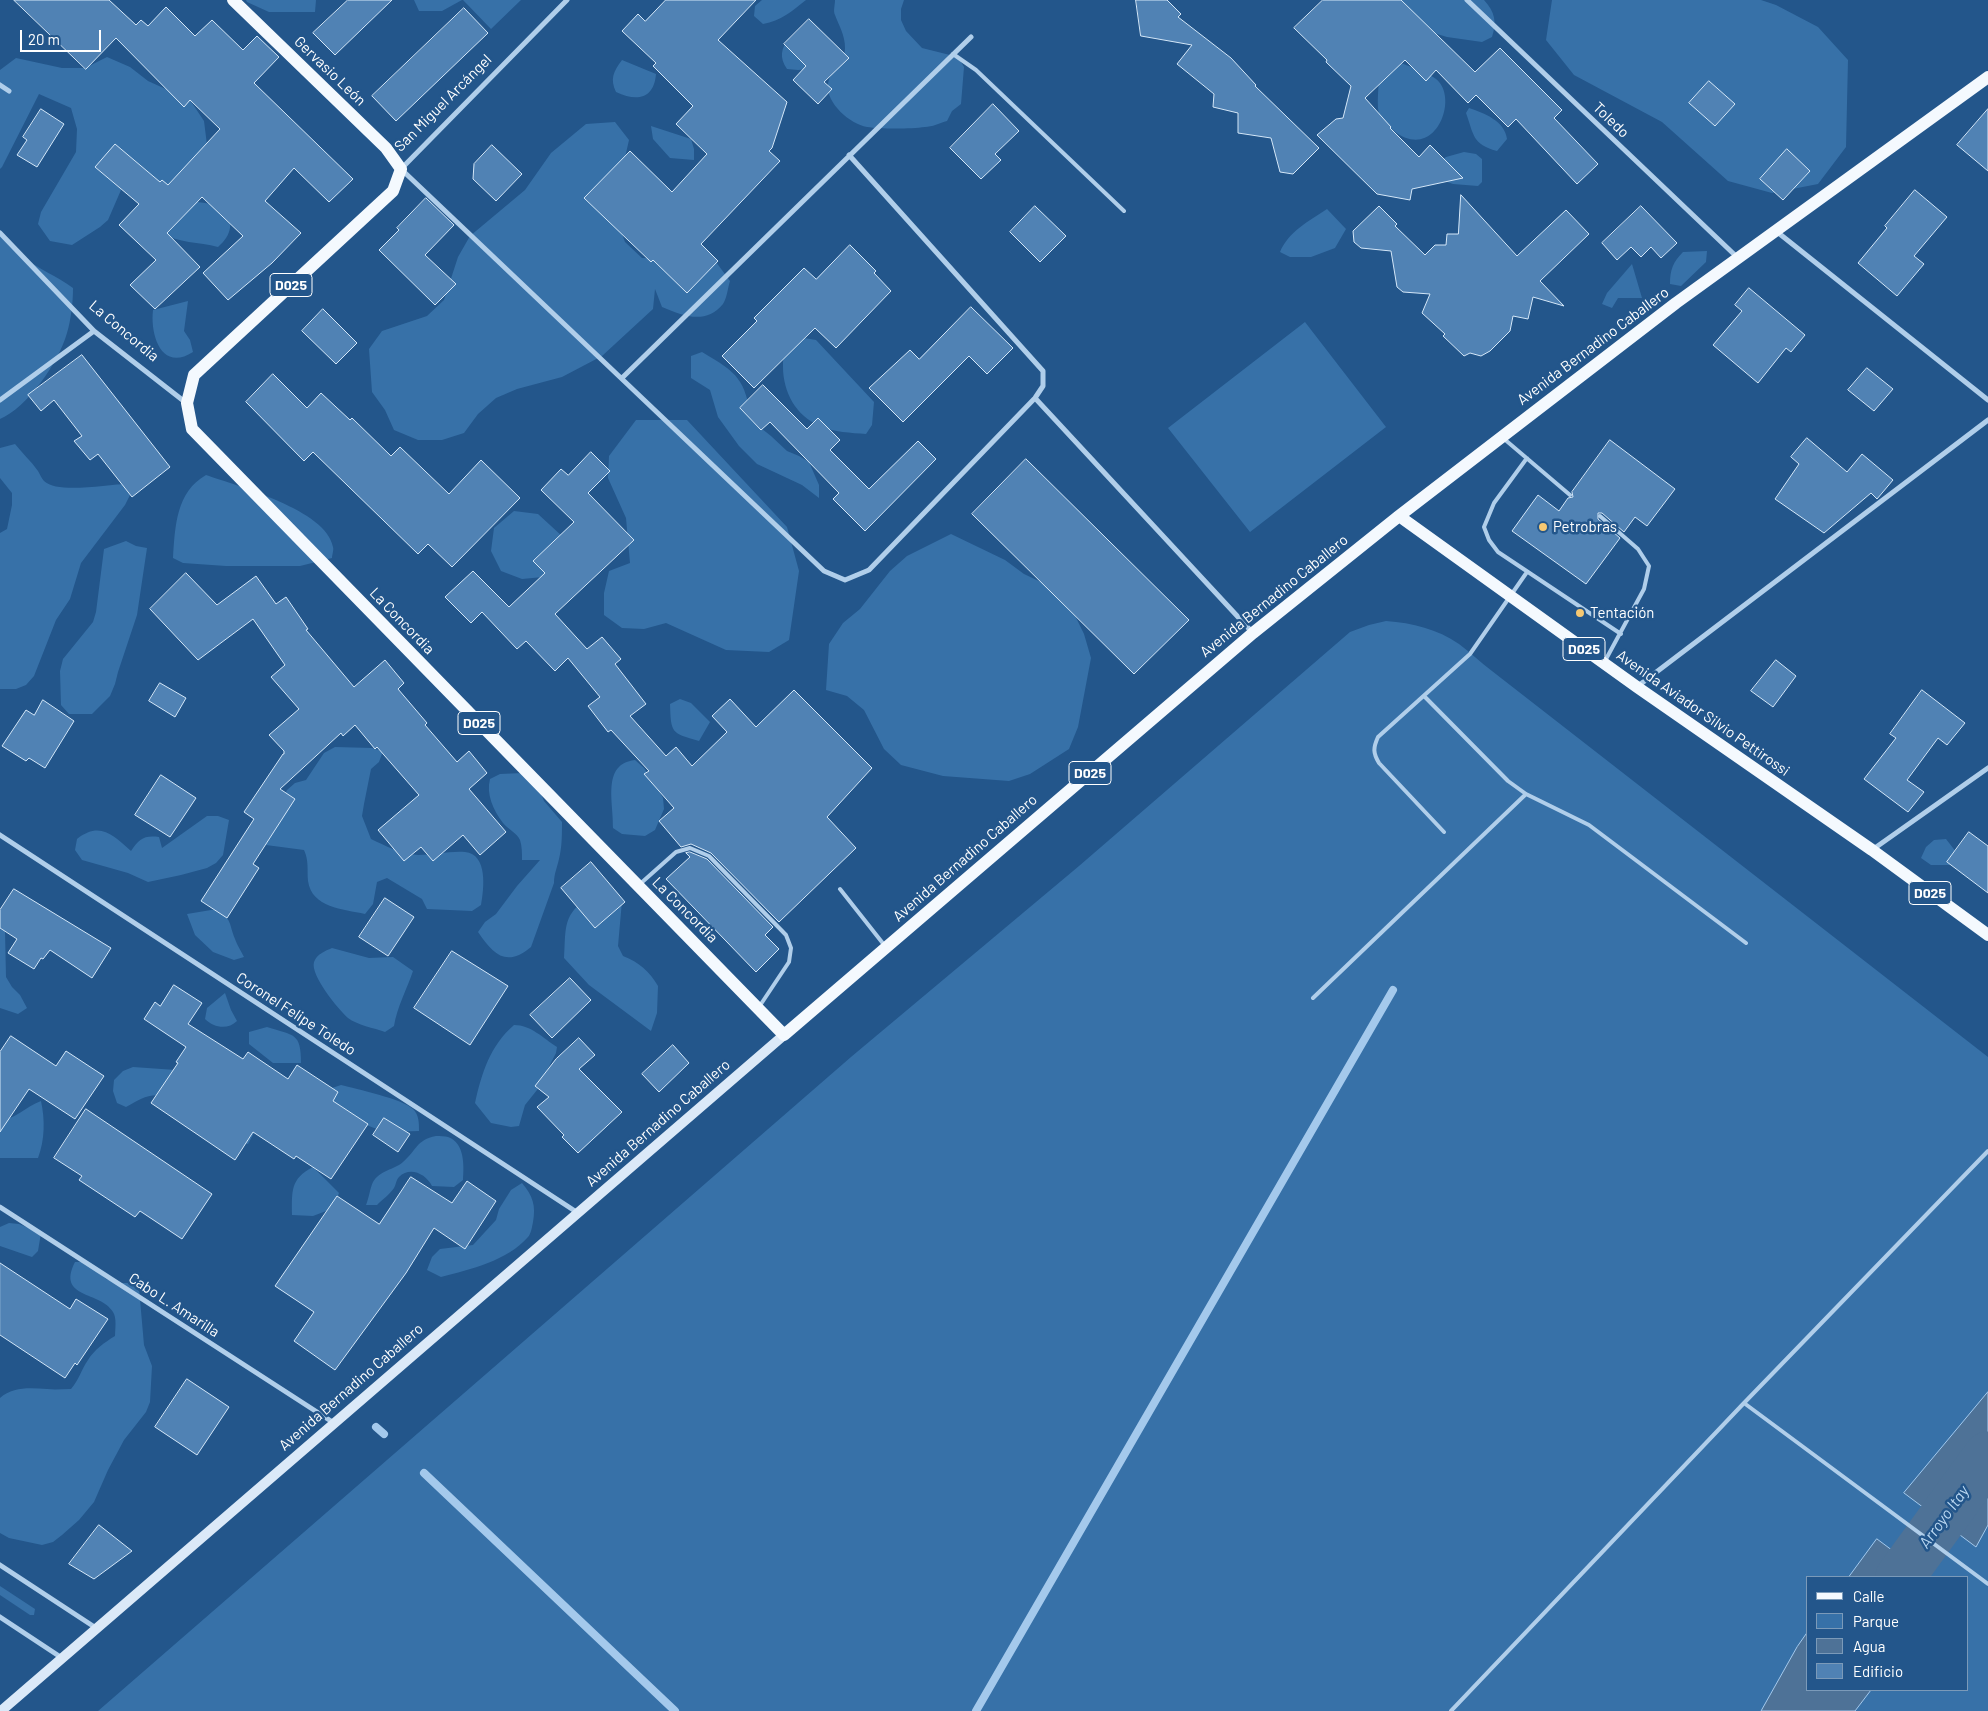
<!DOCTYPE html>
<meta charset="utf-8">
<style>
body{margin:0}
#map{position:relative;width:1988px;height:1711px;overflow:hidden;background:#23568b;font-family:Barlow,sans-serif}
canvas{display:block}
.legend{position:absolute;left:1806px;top:1576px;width:162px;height:115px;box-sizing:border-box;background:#23568b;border:1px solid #7b9ab9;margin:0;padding:6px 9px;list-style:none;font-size:15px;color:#fff}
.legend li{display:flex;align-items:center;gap:10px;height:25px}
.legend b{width:25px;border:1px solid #7b9ab9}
.scale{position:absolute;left:20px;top:30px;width:81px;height:22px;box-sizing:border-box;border:2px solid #fff;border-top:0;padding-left:6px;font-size:15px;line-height:18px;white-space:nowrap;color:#fff;-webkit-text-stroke:4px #23568b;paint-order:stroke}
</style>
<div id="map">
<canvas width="1988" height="1711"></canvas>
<ul class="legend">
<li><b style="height:6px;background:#f4f9fe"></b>Calle</li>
<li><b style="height:14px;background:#3771a8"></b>Parque</li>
<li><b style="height:14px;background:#4e7297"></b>Agua</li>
<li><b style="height:14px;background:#5082b4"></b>Edificio</li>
</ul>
<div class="scale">20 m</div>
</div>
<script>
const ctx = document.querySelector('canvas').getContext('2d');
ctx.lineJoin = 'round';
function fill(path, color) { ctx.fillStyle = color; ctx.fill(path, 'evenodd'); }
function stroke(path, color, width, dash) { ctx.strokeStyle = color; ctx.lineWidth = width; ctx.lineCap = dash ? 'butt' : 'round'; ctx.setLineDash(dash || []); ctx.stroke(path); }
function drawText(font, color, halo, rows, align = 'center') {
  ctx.font = font + ' Barlow,sans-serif'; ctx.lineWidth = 5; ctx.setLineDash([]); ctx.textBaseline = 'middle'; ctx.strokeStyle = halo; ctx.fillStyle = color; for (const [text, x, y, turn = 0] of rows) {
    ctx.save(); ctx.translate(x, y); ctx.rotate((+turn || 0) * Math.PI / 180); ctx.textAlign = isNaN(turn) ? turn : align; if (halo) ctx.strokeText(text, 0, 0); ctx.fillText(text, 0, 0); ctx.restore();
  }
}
fill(new Path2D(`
 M246 0H316L315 12H269L247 2Z
 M414 0H462L442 11H419Z
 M463 0H521L491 29Z
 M762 0H806C792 11 781 21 763 24L754 16 755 6Z
 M835 0H904L901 9V20L906 31 922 48 958 57 964 67 961 104 952 111 947 121C940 123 932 127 925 127 910 129 881 129 867 127 850 124 826 103 828 85 829 70 845 63 845 48 845 35 839 26 835 15 833 11 835 5 835 0Z
 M1401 0H1484C1495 12 1497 22 1492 37L1482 42 1447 37 1424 30Z
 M1552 0H1761L1776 5 1818 27 1848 60 1846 147 1818 184 1772 193 1728 181 1662 122 1574 75 1546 40Z
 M804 34 809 69 798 70 787 69C779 57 781 49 789 38Z
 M107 57 130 67 148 81 190 100 204 121 207 145 201 167 145 202 125 193 133 175 121 190 108 220 100 227 72 245 50 241 38 224 41 212 76 152 77 129 71 108 39 94 2 167 0 169V70L16 58 62 68H85Z
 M622 60 656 74C654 99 637 102 616 92 610 79 613 72 622 60Z
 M1394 60C1404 65 1428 72 1436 79 1460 98 1435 163 1394 131 1391 128 1385 125 1382 122 1375 111 1379 88 1379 76Z
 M1469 108C1484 113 1505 121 1507 139L1497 151C1472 144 1474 135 1466 113Z
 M615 122 629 140 624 162 609 199 625 242 642 258 716 262 730 281C728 287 727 298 723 304 706 325 683 316 662 307L655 289 653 309 602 356 562 377 517 389 496 398 478 414 464 433 442 440H418L394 430 385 410 372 392 369 349 382 331 427 316 444 300 458 257 470 236 525 190 551 153 586 124Z
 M651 126 691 139 694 149V160L670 158 653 139Z
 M1464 152 1476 154 1482 159V182L1478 186 1453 184 1442 180V160L1446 157Z
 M190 201 227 206C232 223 233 234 218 247 199 242 178 243 162 233Z
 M1327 209 1346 229 1335 248 1311 257H1290L1280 252C1288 232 1309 221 1327 209Z
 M0 234C7 241 14 250 22 256 38 269 57 276 73 288 73 303 71 319 67 333 59 362 27 408 0 419Z
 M1707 251 1706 262 1681 286 1670 284C1670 270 1673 262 1683 252Z
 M1632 264 1642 298H1618L1612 308 1602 304 1607 293Z
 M188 301 184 331 190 340 193 352C162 372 150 336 153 310Z
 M1305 322 1386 427 1250 532 1168 428Z
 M804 338 816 340 874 402 872 425 866 434C851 433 834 432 820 426 796 416 783 392 783 367 783 363 783 356 785 352 789 347 799 342 804 338Z
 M702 352C739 374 744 378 752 421L771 436 787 451 799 456 809 462 819 485V498L802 485 757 464 739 446 718 417 710 390 691 378V356Z
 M636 420H687L787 527 799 571 789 640 769 652 726 650 666 623 644 629 622 628 604 615V593L609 571 630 563 626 518 608 478 609 456Z
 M15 444C22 453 31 461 38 471 40 474 41 478 44 481 59 495 111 483 131 484L130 495 125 505 81 563 70 599 56 620 34 676 26 685 16 689H0V533L7 529 12 505V493L0 478V448Z
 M206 475C237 486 327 510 333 547 334 550 332 555 332 558L300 566H226L183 563 173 558C175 527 176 492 206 475Z
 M514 511 538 514 575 548 543 577 522 579 501 571 491 551 494 528Z
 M951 534 1005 560 1024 574 1064 593 1084 634 1091 658 1078 727 1069 749 1030 774 1009 781 943 776 901 765 884 749 864 710 847 696 826 690 829 644 843 623 860 609 890 571 907 556Z
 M126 541 136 546 147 548 137 615 118 672 115 684 110 696 92 714H69L61 705 60 671 63 659 93 622 96 612 104 549Z
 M1386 621C1413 623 1437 629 1459 644 1470 652 1481 663 1492 671L1988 1057V1711H98L851 1057 1079 866 1350 632 1369 625ZM1807 1577H1967V1690H1807Z
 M680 699 691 703 710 722 699 741C671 733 671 733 670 704Z
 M335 747 372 748 383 751 379 762 371 769 364 804 362 816 371 839C386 846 401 854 418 855 434 855 449 851 465 852 488 854 484 889 481 905L472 911 427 909 422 899 387 878 377 882 373 904 365 914C343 909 312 908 308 881 307 869 309 861 304 850L266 845V834L287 790 295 783 306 780 324 753Z
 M635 760 644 768 657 788 663 798 664 809 655 830 645 836 622 834 613 828C614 803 601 764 635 760Z
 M523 773 534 777 544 801 562 822C562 835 562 847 559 859 557 868 554 874 554 883L531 947C506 968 493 954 478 932L485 922 496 914 517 886 540 860H522C522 853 522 846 520 840 517 833 508 829 503 823 493 810 486 794 490 779L500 774Z
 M207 816H218L229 820 223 855 216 863 207 868 181 875 148 882 128 873 82 860 75 850 77 839C100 821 113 835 131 851 139 839 144 835 159 837L162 848Z
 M1946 839 1960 857 1953 865H1931L1921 858 1926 847 1934 840Z
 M585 900 622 901 618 946 623 956C639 962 650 972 658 986L657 1013 651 1031 589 985 564 958C566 932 562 916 585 900Z
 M217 909C232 919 229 924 235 939 237 945 241 951 244 957L234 960 213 952 195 935 187 914Z
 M0 929 5 931 6 977 12 987 20 995 27 1008 18 1014 0 1008Z
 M332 948 369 958 393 957 413 971C407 989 397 1007 394 1026L385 1032C374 1028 357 1025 348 1018 338 1009 310 975 314 962 317 954 325 951 332 948Z
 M225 993 231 1010 237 1021C228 1030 214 1028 205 1019L207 1008Z
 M514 1025C531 1025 543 1038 557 1047L556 1053 537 1090 525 1105 519 1126 511 1127 491 1123 475 1103C482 1072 490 1046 514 1025Z
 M267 1027C294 1036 301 1032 301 1063H273L249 1044V1032Z
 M133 1067 190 1071 249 1110 254 1133 248 1144 237 1142 167 1097C150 1092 141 1099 126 1107L117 1103 113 1091 114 1080 123 1071Z
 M341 1085C356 1089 403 1099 413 1109 419 1115 419 1122 419 1131L389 1132 377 1129 333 1113 329 1089Z
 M41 1101C45 1119 45 1140 38 1158H0V1121C17 1118 25 1107 41 1101Z
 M436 1136C440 1136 445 1136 448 1137 465 1143 464 1166 463 1180L454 1187 432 1186C426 1174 410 1166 399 1177 396 1180 396 1185 394 1188 390 1194 382 1200 377 1205H366C369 1198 370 1188 373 1182 380 1170 394 1170 403 1162 417 1150 416 1140 436 1136Z
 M313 1167 339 1193 334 1208 313 1216 292 1215C292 1191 290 1179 313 1167Z
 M522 1183C533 1196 536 1206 533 1222 532 1227 531 1234 528 1237 507 1261 471 1269 441 1277L427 1270 432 1257 440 1249 473 1245 496 1220 499 1209 511 1190Z
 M9 1223 19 1224 41 1233 38 1251 32 1257 0 1246V1227Z
 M75 1262H87L106 1279 117 1283H128L139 1288 144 1345 152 1366 150 1402 146 1412 124 1440 108 1470 94 1502 79 1520 62 1535 53 1542 42 1545 9 1538 0 1533V1398C13 1386 31 1388 47 1389 55 1390 63 1389 71 1389 79 1380 81 1370 88 1360 94 1350 105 1342 115 1336 115 1329 117 1318 113 1312 101 1291 56 1299 75 1262Z
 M0 1586 35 1609 34 1615H30L0 1595Z`), '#3771a8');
const water = new Path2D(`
 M1988 1392V1525L1976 1547 1904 1493Z
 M1877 1539 1928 1577H1849Z
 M1807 1633V1690H1871L1855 1711H1761L1797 1647Z`);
fill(water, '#4e7297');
stroke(water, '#a4c9ec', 1);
stroke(new Path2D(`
 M376 1427 384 1434
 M424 1473 675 1711
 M976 1711 1393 990`), '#a4c9ec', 8);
stroke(new Path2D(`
 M1900 1577 1988 1456`), '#4e7297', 49);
const building = new Path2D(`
 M14 0H109L136 25 141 20 148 26 166 7 195 36 212 20 243 50 257 36 279 57 254 83 353 179 329 202 294 168 265 201 301 233 272 263 228 300 203 273 243 236 202 197 167 233 200 267 155 309 130 285 156 260 119 225 139 204 95 167 115 144 160 182 162 180 168 185 220 129 190 100 184 107 116 38 86 69Z
 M348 0H392L335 55 313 33Z
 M666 0H756L718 40 787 102 772 148 769 151 780 161 701 244 718 261 687 293 653 260 651 262 584 198 630 151 672 192 707 154 676 124 693 106 653 66 656 63 622 31 638 14 645 21Z
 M1136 0H1167L1181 14 1178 17 1231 58 1256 85 1255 86 1319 148 1293 174 1280 172 1271 138 1238 133V113L1213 107 1214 94 1177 64 1192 45 1141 36Z
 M1323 0H1401L1475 72 1500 48 1562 110 1554 118 1598 164 1577 184 1516 119 1508 127 1476 95 1468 103 1436 70 1426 81 1405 60 1365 98 1391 127 1390 128 1419 157 1430 145 1463 178 1412 189 1410 200 1377 194 1317 135 1336 119 1343 118 1351 86 1326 62 1327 60 1294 28Z
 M464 8 488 33 396 121 372 96Z
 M809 19 849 58 824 82 832 89 818 104 793 80 806 66 784 44Z
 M1709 81 1735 104 1715 126 1689 103Z
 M993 104 1019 131 995 154 1001 160 981 179 950 148Z
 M41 109 64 124 37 167 17 155 27 140 23 137Z
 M1988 109V171L1957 145Z
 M492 145 522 174 496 201 473 179 474 164Z
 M1787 149 1810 171 1783 200 1760 179Z
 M1915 190 1947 217 1914 256 1924 264 1897 296 1858 263 1887 228 1885 226Z
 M1461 195 1517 256 1566 210 1589 234 1540 281 1564 306 1533 297 1528 319 1513 316 1510 331 1490 351 1481 356 1470 353 1464 356 1443 336 1445 334 1422 313 1430 294 1403 292 1397 287 1391 251 1361 248 1354 242 1353 231 1379 206 1397 224 1395 226 1425 255 1435 245H1446L1447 234H1458Z
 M426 198 454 225 425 255 456 284 435 305 379 250 399 230 397 228Z
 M1035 206 1066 236 1040 262 1010 232Z
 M1641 206 1677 243 1661 258 1651 247 1641 257 1631 247 1617 260 1602 243Z
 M850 245 876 271 874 273 891 291 836 348 815 328 754 388 722 356 757 321 754 318 804 268 816 279Z
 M1749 288 1805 335 1791 352 1786 348 1758 383 1713 345 1742 311 1735 305Z
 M971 307 1013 348 987 374 969 356 903 422 869 388 910 350 919 359Z
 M323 309 357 343 336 364 302 331Z
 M82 355 170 467 132 497 98 454 90 460 74 441 82 436 54 400 41 411 28 395Z
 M1867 368 1893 389 1874 411 1848 390Z
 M273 374 307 408 321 393 350 420 352 418 391 456 400 447 449 494 481 460 520 498 452 567 428 544 418 554 313 452 304 461 246 402Z
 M763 385 807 429 818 418 840 440 830 450 869 489 918 441 936 459 865 531 833 499 839 493 770 422 761 430 740 408Z
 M1807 438 1847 472 1862 454 1893 480 1877 499 1871 493 1824 533 1775 499 1799 464 1791 457Z
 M1610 440 1675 489 1647 526 1635 517 1624 532 1602 513H1598V519L1620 538 1586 584 1512 531 1538 495 1559 511 1568 498 1573 497 1572 492Z
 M591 452 610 471 588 493 634 540 555 614 587 649 602 637 621 659 615 664 646 704 630 716 666 756 676 747 692 766 727 732 712 716 730 699 756 727 794 690 872 768 827 817 856 848 779 922 711 853 691 844 681 847 659 821 674 808 644 774 649 771 611 730 608 732 588 706 600 697 568 658 555 671 526 641 517 649 482 612 471 623 445 597 473 571 509 607 545 573 533 561 574 522 541 490 561 469 568 475Z
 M1026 459 1189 620 1134 674 972 514Z
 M186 573 217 605 256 576 276 604 286 597 308 629 306 630 354 687 385 660 404 683 398 689 427 723 425 725 457 762 469 751 487 773 469 789 506 832 480 855 463 835 433 861 421 847 404 861 378 830 419 795 377 747 375 749 355 725 343 736 341 733 280 789 295 799 253 864 259 868 227 918 201 901 254 819 244 812 283 754H284V751L269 735 299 709 271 677 285 665 253 619 198 660 150 609Z
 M1776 660 1796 676 1773 707 1751 691Z
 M160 683 186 698 175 717 149 701Z
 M1922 690 1965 723 1947 745 1938 738 1907 780 1924 792 1908 812 1864 779 1896 738 1890 734Z
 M43 700 74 721 45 768 29 758 26 761 2 746 26 710 34 715Z
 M161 775 196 798 170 837 135 815Z
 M1969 832 1988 846V893L1947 862Z
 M690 852 707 859 773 927 765 935 779 949 756 972 666 879 690 857 686 853Z
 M591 862 625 902 595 928 561 888Z
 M14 889 111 948 92 978 50 950 43 959 41 958 34 969 8 953 17 939 0 928V910Z
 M385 898 414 917 388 956 359 937Z
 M452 951 508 986 470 1045 414 1008Z
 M570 978 591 1000 552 1038 530 1015Z
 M174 985 202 1003 188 1024 243 1059 248 1052 288 1079 297 1065 338 1092 333 1101 368 1124 331 1179 296 1156 294 1159 253 1132 235 1160 151 1103 178 1063 176 1062 186 1047 144 1019 155 1002 160 1006Z
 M11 1036 56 1066 66 1051 104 1076 75 1119 29 1089 0 1132V1052Z
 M579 1038 595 1055 579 1069 622 1112 578 1153 562 1137 564 1135 537 1107 549 1097 535 1086 556 1059Z
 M673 1045 689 1063 659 1092 642 1074Z
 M86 1109 212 1194 182 1239 140 1211 135 1217 79 1180 82 1176 54 1158Z
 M384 1118 410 1134 398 1152 373 1135Z
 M411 1177 452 1203 467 1181 496 1201 465 1249 434 1228 406 1273 335 1370 294 1341 314 1312 275 1286 337 1196 379 1224Z
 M0 1263 70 1309 76 1299 108 1319 77 1365 75 1363 65 1378 0 1335Z
 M187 1379 229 1407 197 1455 155 1427Z
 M99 1525 132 1551 94 1579 69 1564Z`);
fill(building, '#5082b4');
stroke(building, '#d4e7f8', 1);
stroke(new Path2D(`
 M953 54 976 70 1124 211
 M1503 438 1570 495
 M1527 458 1494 503 1484 527 1489 540 1498 552 1621 634
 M1600 516 1638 549 1649 566 1644 589 1605 661
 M1424 696 1508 781 1526 794 1589 825 1746 943
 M1444 832 1379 763C1373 753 1373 748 1378 737L1470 654 1527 572
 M640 884 676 852 690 848 709 856 786 935 791 948 789 962 759 1007
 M840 889 885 946
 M1313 998 1526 794
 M1744 1403 1988 1584
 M1451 1711 1744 1403 1988 1151`), '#b0ceea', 4);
stroke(new Path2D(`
 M567 0 401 169 824 571 845 580 869 570 1035 398 1043 386V371L849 155
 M1467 0 1738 258
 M0 85 9 91
 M1776 231 1988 400
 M0 233 94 331 185 402
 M622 378 971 37
 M1035 398 1252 632
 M0 400 94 331
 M1638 686 1988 420
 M0 835 578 1213
 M1872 850 1988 768
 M0 1207 334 1423
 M0 1565 96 1628
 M0 1617 62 1658`), '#b0ceea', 5);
stroke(new Path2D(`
 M1 1711 784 1035`), '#dbe9f8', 10);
stroke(new Path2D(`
 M233 0 386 148 401 169 393 191 194 375 187 403 192 429 784 1035 1253 633 1399 516 1676 303 1988 77
 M1399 516 1637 687 1872 850 1988 935`), '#f4f9fe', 12);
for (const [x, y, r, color] of [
 [1543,527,5,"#f6c872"],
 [1580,613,5,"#f6c872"]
]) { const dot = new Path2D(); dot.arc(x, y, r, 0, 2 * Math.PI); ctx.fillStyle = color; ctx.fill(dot); stroke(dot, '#23568b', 2); }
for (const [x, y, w] of [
 [291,285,42],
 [1584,649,42],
 [479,723,42],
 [1090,773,42],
 [1930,893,42]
]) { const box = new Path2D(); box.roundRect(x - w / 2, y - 11.5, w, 23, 4); ctx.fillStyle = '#23568b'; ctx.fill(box); stroke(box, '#fff', 1); }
drawText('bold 14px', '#fff', null, [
 ["D025",291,285],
 ["D025",1584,649],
 ["D025",479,723],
 ["D025",1090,773],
 ["D025",1930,893]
]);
drawText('15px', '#fff', '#23568b', [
 ["Gervasio León",330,71,44],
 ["San Miguel Arcángel",443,103,-45],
 ["Toledo",1611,120,44],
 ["La Concordia",124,331,40],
 ["Avenida Bernadino Caballero",1593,346,-37],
 ["Avenida Bernadino Caballero",1274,596,-39],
 ["La Concordia",402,621,46],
 ["Avenida Aviador Silvio Pettirossi",1703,713,35],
 ["Avenida Bernadino Caballero",965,858,-41],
 ["La Concordia",685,910,45],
 ["Coronel Felipe Toledo",296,1014,33],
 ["Avenida Bernadino Caballero",658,1123,-41],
 ["Cabo L. Amarilla",174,1305,33],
 ["Avenida Bernadino Caballero",351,1387,-41]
]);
drawText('15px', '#fff', '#23568b', [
 ["Petrobras",1553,527],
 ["Tentación",1590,613]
], 'left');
drawText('italic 16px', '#bbd8f2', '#23568b', [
 ["Arroyo Itay",1944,1517,-54]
]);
</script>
